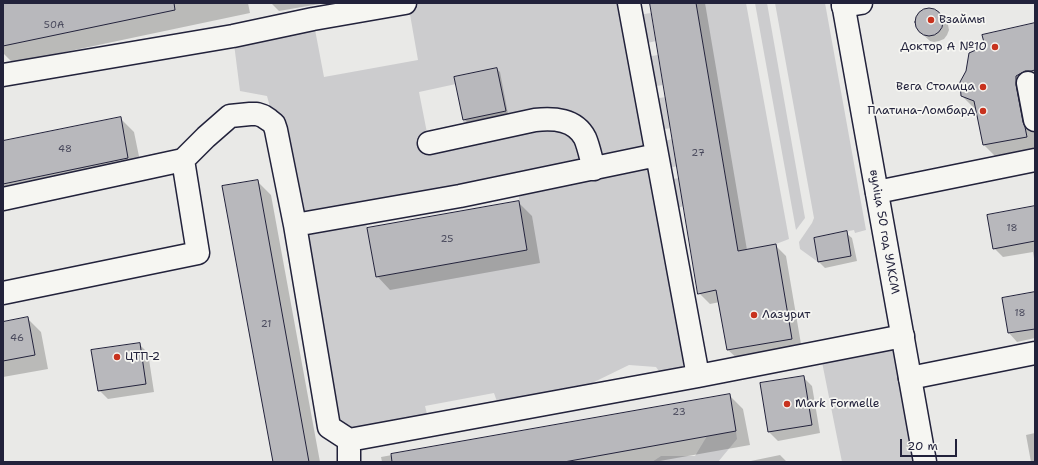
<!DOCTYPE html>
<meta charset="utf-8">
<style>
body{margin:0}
#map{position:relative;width:1038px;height:465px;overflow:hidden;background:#e9e9e7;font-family:"Shantell Sans",sans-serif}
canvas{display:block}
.frame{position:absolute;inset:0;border:4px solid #22223b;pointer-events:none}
.scale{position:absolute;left:900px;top:439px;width:57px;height:18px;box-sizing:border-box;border:2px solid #22223b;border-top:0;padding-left:5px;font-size:12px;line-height:14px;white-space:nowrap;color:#22223b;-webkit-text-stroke:3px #f6f6f2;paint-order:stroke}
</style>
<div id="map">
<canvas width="1038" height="465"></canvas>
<div class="frame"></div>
<div class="scale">20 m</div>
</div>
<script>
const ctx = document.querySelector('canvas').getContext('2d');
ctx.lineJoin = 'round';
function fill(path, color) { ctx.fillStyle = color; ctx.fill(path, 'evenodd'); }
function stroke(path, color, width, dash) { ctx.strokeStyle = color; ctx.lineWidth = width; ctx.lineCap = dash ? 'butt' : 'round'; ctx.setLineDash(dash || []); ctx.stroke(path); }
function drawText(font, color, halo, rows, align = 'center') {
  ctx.font = font + ' "Shantell Sans",sans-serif'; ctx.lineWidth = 3.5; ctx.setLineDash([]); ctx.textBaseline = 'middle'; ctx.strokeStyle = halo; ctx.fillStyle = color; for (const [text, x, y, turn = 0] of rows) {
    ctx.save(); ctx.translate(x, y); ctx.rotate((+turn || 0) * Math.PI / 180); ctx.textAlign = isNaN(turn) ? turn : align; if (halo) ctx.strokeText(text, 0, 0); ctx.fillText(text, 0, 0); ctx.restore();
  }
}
fill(new Path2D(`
 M408 3H629L698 376 667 382 656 367 629 365 588 385 517 410 501 413 494 393 425 406 430 426 349 440 329 427 278 136 267 96 240 91 233 36 313 19 324 77 418 60ZM497 69 506 111 463 120 466 135 429 143 419 92 456 84 454 77ZM519 184V201L527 250 376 277 367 228 365 213Z
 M696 3H746L789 239 776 244 738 251Z
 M755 3H767L805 218 796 230Z
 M775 3H825L866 230 855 233 854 230 814 238 818 262 800 249 799 242 812 223 814 218Z
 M651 13 656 41 643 44 638 15Z
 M658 55 663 85 651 87 645 57Z
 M666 97 671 128 659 130 653 99Z
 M672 139 677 166 666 169 661 142Z
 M679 178 684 206 673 209 668 180Z
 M903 336 925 462H842L820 352Z
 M736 431 737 439 718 462H652L661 456H695L707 436Z`), '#ccccce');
fill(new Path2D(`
 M3 3H248L250 13 13 63 3 53Z
 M271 3H325L279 11Z
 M651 3H705L747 250 775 245 786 256 802 350 739 360 728 350 720 302 710 304 699 293Z
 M926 10H931L935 11 946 21 948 25 949 30 947 35 944 39 939 41 934 42 930 41 919 31 917 26V21L918 16 921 12Z
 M1035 24V151L998 159 984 145 976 110 962 96Z
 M497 69 500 72 508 114 467 122 464 119Z
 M120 118 134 132 142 171 3 200V142Z
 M257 181 271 195 320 462H274Z
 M518 202 532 216 540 263 390 290 377 276Z
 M1035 207V265L1033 252 1003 257 994 248Z
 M846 233 852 238 857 261 825 268 819 262 815 239Z
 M1035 293V338L1017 342 1009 333Z
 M27 318 41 332 48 369 3 377V323Z
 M139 344 148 353 154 392 108 399 99 390Z
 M803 377 812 386 820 433 778 441 769 432 761 384Z
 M729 395 743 409 750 445 654 462H382L381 457Z
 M1035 433V462H1031L1026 435Z
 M780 455 787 462H746Z`), '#0003');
const building = new Path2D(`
 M3 3H174L175 10 3 46Z
 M650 3H696L738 251 776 244 792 339 727 350 716 290 698 294Z
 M915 22a14 14 0 1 1 28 0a14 14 0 1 1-28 0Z
 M1035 23V70L1031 71H1025L1016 76V85L1023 122 1025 127 1027 137 983 145 974 101 961 96 960 82 966 71 969 53 985 46 982 35Z
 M497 68 506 111 463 120 454 77Z
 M121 117 128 158 3 184V141Z
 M258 180 309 462H273L222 186Z
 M519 201 527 250 376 277 367 228Z
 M1035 206V241L993 249 987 215Z
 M847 231 851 256 818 262 814 238Z
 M1035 292V329L1008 333 1002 298Z
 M28 317 35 355 3 361V322Z
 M140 343 146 384 98 391 91 350Z
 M804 376 812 425 768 432 760 383Z
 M730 394 736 431 564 462H392L391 454Z`);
fill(building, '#b8b8bc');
stroke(building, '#22223b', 1);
const minor = new Path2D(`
 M629 3 698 376
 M843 6 861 3
 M3 75 233 36 313 19 405 3
 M1028 83 1035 120
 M429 143 535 120C554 118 575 119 585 138 589 147 591 159 594 169
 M877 192 1035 160
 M3 199 183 160 206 137 230 116 250 114H257L263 116 269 120 274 124 276 130 295 225 329 427 349 440 698 376 903 336
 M295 225 460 196 657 155
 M3 293 198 253 183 160
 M910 378 1035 353
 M349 462V440`);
const major = new Path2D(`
 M843 3 925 462`);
stroke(minor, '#22223b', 25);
stroke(major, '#22223b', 25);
stroke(minor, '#f6f6f2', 22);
stroke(major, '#f6f6f2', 22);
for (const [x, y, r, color] of [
 [931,20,4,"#c8321e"],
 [995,47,4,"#c8321e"],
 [983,87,4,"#c8321e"],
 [983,111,4,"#c8321e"],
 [754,315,4,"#c8321e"],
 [117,357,4,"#c8321e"],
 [787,404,4,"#c8321e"]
]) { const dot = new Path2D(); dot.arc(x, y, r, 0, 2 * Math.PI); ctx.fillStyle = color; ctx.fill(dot); stroke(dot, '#f6f6f2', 1.5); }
drawText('10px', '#48485b', null, [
 ["50А",54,25],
 ["48",65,149],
 ["27",698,153],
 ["18",1012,228],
 ["25",447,239],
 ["18",1020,313],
 ["21",266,324],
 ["46",17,338],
 ["23",679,412]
]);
drawText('12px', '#22223b', '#f6f6f2', [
 ["Взаймы",939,20],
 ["Доктор А №10",987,47,"right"],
 ["Вега Столица",975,87,"right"],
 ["Платина-Ломбард",975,111,"right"],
 ["Лазурит",762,315],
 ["ЦТП-2",125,357],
 ["Mark Formelle",795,404]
], 'left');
drawText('12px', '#22223b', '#f6f6f2', [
 ["вуліца 50 год УЛКСМ",884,232,80]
]);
</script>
